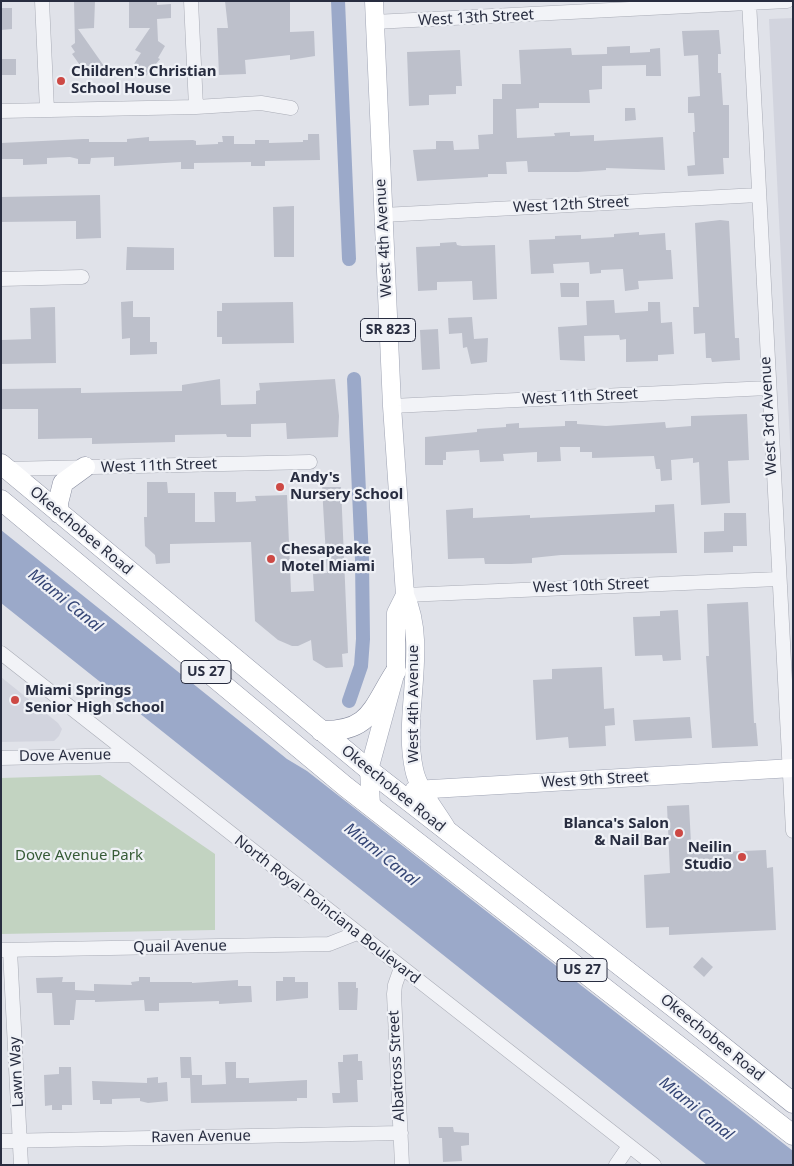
<!DOCTYPE html>
<style>
body{margin:0}
#map{position:relative;width:794px;height:1166px;overflow:hidden;background:#e0e2e9;font-family:"Noto Sans",sans-serif}
canvas{display:block}
.frame{position:absolute;inset:0;border:2px solid #282d40;pointer-events:none}
</style>
<div id="map">
<canvas width="794" height="1166"></canvas>
<div class="frame"></div>
</div>
<script>
const ctx = document.querySelector('canvas').getContext('2d');
ctx.lineJoin = 'round';
function fill(path, color) { ctx.fillStyle = color; ctx.fill(path, 'evenodd'); }
function stroke(path, color, width, dash) { ctx.strokeStyle = color; ctx.lineWidth = width; ctx.lineCap = dash ? 'butt' : 'round'; ctx.setLineDash(dash || []); ctx.stroke(path); }
function drawText(font, color, halo, rows, align = 'center') {
  ctx.font = font + ' "Noto Sans",sans-serif'; ctx.lineWidth = 4.5; ctx.setLineDash([]); ctx.textBaseline = 'middle'; ctx.strokeStyle = halo; ctx.fillStyle = color; for (const [text, x, y, turn = 0] of rows) {
    ctx.save(); ctx.translate(x, y); ctx.rotate((+turn || 0) * Math.PI / 180); ctx.textAlign = isNaN(turn) ? turn : align; if (halo) ctx.strokeText(text, 0, 0); ctx.fillText(text, 0, 0); ctx.restore();
  }
}
fill(new Path2D(`
 M793 18V502L769 19Z
 M1 677 58 723 62 729 59 736 54 741 1 742Z`), '#d2d4de');
fill(new Path2D(`
 M100 775 215 854V930L1 934V778Z`), '#c2d3c1');
fill(new Path2D(`
 M1 530 287 759 307 771 793 1151V1165H707L1 603Z`), '#9ba9c9');
stroke(new Path2D(`
 M338 1 349 259
 M349 701 361 666 363 639 362 560 354 379`), '#9ba9c9', 14);
fill(new Path2D(`
 M74 1H95L94 28 78 29 104 66 90 75 84 66 82 68 72 54 75 52 71 46 75 43Z
 M129 1H157V5L171 4V18L157 19 158 41 165 46 158 58 160 59 146 76 132 67 141 53 135 50 150 28H129Z
 M225 1H290V32L314 31 315 56 290 60V55L245 60 246 74 219 75 217 28H228Z
 M1 8H12V29L1 30Z
 M719 30 721 54H718V73H721L723 105H729V158H723L724 174 688 176 687 166 695 165 693 132H695L694 113H688V97L700 96 698 55 684 56 682 31Z
 M630 46V53L650 52V49L660 48 661 76H646V65L602 66V89L589 90 590 103H539V108L516 109 517 138 555 136 554 133 570 132V136L594 135V141L663 137 665 170 606 168V170L578 172H528L527 161 506 162 507 174H488V177L417 181 413 150 436 149V141H453L454 150 479 149 478 135 493 134V99H502V84H521L519 50 571 48 572 55 607 54V47Z
 M460 50 462 86H456V94L429 95V105L409 106 407 52Z
 M1 59H16V75H1Z
 M625 108H635L636 120 625 121Z
 M308 134H319L320 160 265 161V166H251V162L194 163V169H181V162L114 166V157L91 158 90 164H78V159L70 157 47 158V164L23 165V159H1V143L83 139H89V142H127V139L149 137V141L193 140 196 141V145L218 144V142H223L222 136H234V144H255V140H269V143L303 142V140H308Z
 M100 195 101 238 76 239V221L1 222V197Z
 M294 206V257H274L273 207Z
 M720 220 729 221 735 338H739L740 360 712 362 711 358H706L705 333 694 334 693 307H699L695 223Z
 M639 232V235L665 233 666 250H671L673 279 638 281 639 289 625 291 623 269 601 270V273L590 274 589 262 553 264 554 273 531 274 529 240 555 239V236L581 235V239L614 237V234Z
 M456 242 457 245 462 246 495 245 497 299 473 300 472 281 437 282V290L418 291 416 247 440 246V243Z
 M127 247 174 248V270H126Z
 M560 283H579V297H561Z
 M614 300 615 313 648 311V302H660L661 323 672 322 674 354 658 355V361L626 362V339L620 340 619 335 584 336 585 361 560 360 558 327 587 325 586 301Z
 M133 301V317H150V342H157V354L130 355V338L122 339 121 302Z
 M293 302 294 343 222 344V337H217V311H222V303Z
 M55 307 56 363 1 364V340L31 339 30 308Z
 M472 317 474 339 488 338 487 362 471 364 467 347 463 348 462 333 449 334 448 318Z
 M438 329 440 369 422 370 420 330Z
 M220 379 221 405 256 404V391L260 390 259 383 335 379 339 416 338 437 287 439 286 423 251 424V437H227L226 434 175 435V442L92 444V438L38 439V409H1V389L81 388V393L182 391V385Z
 M747 414 749 460 728 461 730 503 701 505 699 462 693 463V458L671 460 672 480 661 481 660 469H656L654 456 592 458V452H580V447H560L561 461 537 462V452L503 454 504 461 480 462 479 450 446 452V460H443V465H425V437L477 432V429L506 427V424L519 423V428L565 426V421H577V424L606 426 665 422 666 428 691 426V416Z
 M147 482H167L168 493H195V522H215L214 492H236V502L256 501 255 496 287 495 291 592 314 591 313 574 327 573 322 487H341L348 653 342 654 343 667 326 668 313 660 311 640 298 646H292L278 640 255 621 251 542 170 544V563L156 564 155 555 145 546 144 517H147Z
 M674 504 677 553 561 555 532 558V563L511 564H485L484 558 448 559 446 510 473 508V518L530 515V518L655 512V505Z
 M724 513H746L747 546H733V552L704 553V532L724 531Z
 M748 602 754 723H756L758 746 712 748 706 656H709L707 604Z
 M678 610 681 660 663 661 662 655 635 656 633 617 660 616V611Z
 M602 667 604 709 614 708 615 725 605 726 606 746 569 748 568 737 536 740 533 680 552 679V669Z
 M690 717 692 738 635 741 633 720Z
 M689 805 691 843 696 842 697 853 766 850 767 868 773 867 776 930 669 935V927L646 928 644 875 670 873 667 806Z
 M702 957 713 967 704 977 693 967Z
 M63 977 62 982H75V990L94 991V984L132 985 131 982 139 981V977H150V982H192V983L238 980V986H251L252 1002 219 1004V1001L159 1003V1011H145L144 1000 95 1002V1000H76L74 1020H70V1025H54L52 993H37L36 978Z
 M283 977H295V982H308V998L276 1001V981H283Z
 M338 982H356V988H358L357 1010H339Z
 M358 1054V1061H362L363 1080H357L358 1102 333 1103 332 1093H340L338 1062H343V1055Z
 M180 1057H191L192 1075H202V1085L226 1084 225 1062H236V1078H249V1083L307 1080V1098H297V1101L191 1103 190 1078H181Z
 M59 1067H71L72 1105H62V1110H52V1105L45 1106 44 1075 59 1074Z
 M158 1077V1083L167 1082 168 1101 148 1103 140 1101V1098L112 1099V1104H100V1100H93L92 1081 147 1083V1078Z
 M438 1127H453L454 1132 469 1133V1145L461 1146 462 1161 443 1162 442 1138H439Z`), '#bdc0cb');
const minor = new Path2D(`
 M42 1 47 110
 M191 1 196 107
 M749 1 793 831
 M374 22 787 1
 M1 111 196 107 261 103 291 108
 M383 215 758 195
 M1 279 82 277
 M392 406 768 388
 M7 469 310 462
 M405 595 778 579
 M1 653 654 1165
 M1 758 129 755
 M1 950 329 944 357 933
 M10 950 21 1165
 M401 968 395 985 394 994 402 1165
 M1 1141 401 1133
 M616 1165 629 1146`);
const major = new Path2D(`
 M374 1 392 406 405 595C429 646 402 714 414 769 418 790 436 810 447 829
 M414 790 793 768
 M371 805 369 770 396 671V613L405 595`);
const highway = new Path2D(`
 M1 464 369 770 676 1009 793 1103
 M1 500 346 787 793 1135
 M59 513 58 503 63 483 85 467
 M321 731C371 732 372 708 396 671`);
stroke(minor, '#a9acb6', 15);
stroke(major, '#9fa4b4', 19);
stroke(highway, '#878c9f', 21);
stroke(minor, '#f2f3f7', 14);
stroke(major, '#fff', 18);
stroke(highway, '#fff', 20);
for (const [x, y, r, color] of [
 [61,81,5,"#cd4945"],
 [280,487,5,"#cd4945"],
 [271,559,5,"#cd4945"],
 [15,700,5,"#cd4945"],
 [679,833,5,"#cd4945"],
 [742,857,5,"#cd4945"]
]) { const dot = new Path2D(); dot.arc(x, y, r, 0, 2 * Math.PI); ctx.fillStyle = color; ctx.fill(dot); stroke(dot, '#eff1f6', 2); }
for (const [x, y, w] of [
 [388,330,55],
 [206,672,50],
 [582,970,50]
]) { const box = new Path2D(); box.roundRect(x - w / 2, y - 11.5, w, 23, 4); ctx.fillStyle = '#eff1f6'; ctx.fill(box); stroke(box, '#282d40', 1); }
drawText('bold 14px', '#282d40', null, [
 ["SR 823",388,330],
 ["US 27",206,672],
 ["US 27",582,970]
]);
drawText('15px', '#282d40', '#eff1f6', [
 ["West 13th Street",476,18,-3],
 ["West 12th Street",571,205,-3],
 ["West 4th Avenue",384,238,-93],
 ["West 11th Street",580,397,-3],
 ["West 3rd Avenue",769,416,-93],
 ["West 11th Street",159,466,-2],
 ["Okeechobee Road",81,531,40],
 ["West 10th Street",591,586,-2],
 ["West 4th Avenue",414,704,-90],
 ["Dove Avenue",65,756,-1],
 ["West 9th Street",595,780,-3],
 ["Okeechobee Road",393,789,39],
 ["North Royal Poinciana Boulevard",327,910,38],
 ["Quail Avenue",180,947,-1],
 ["Okeechobee Road",712,1038,39],
 ["Albatross Street",397,1066,-93],
 ["Lawn Way",17,1072,-93],
 ["Raven Avenue",201,1137,-1]
]);
drawText('bold 15px', '#282d40', '#eff1f6', [
 ["Children's Christian",71,72],
 ["School House",71,89],
 ["Andy's",290,478],
 ["Nursery School",290,495],
 ["Chesapeake",281,550],
 ["Motel Miami",281,567],
 ["Miami Springs",25,691],
 ["Senior High School",25,708],
 ["Blanca's Salon",669,824,"right"],
 ["& Nail Bar",669,841,"right"],
 ["Neilin",732,848,"right"],
 ["Studio",732,865,"right"]
], 'left');
drawText('15px', '#365b36', '#eff1f6', [
 ["Dove Avenue Park",79,856]
]);
drawText('italic 16px', '#334474', '#eff1f6', [
 ["Miami Canal",65,601,39],
 ["Miami Canal",381,855,39],
 ["Miami Canal",696,1109,39]
]);
</script>
